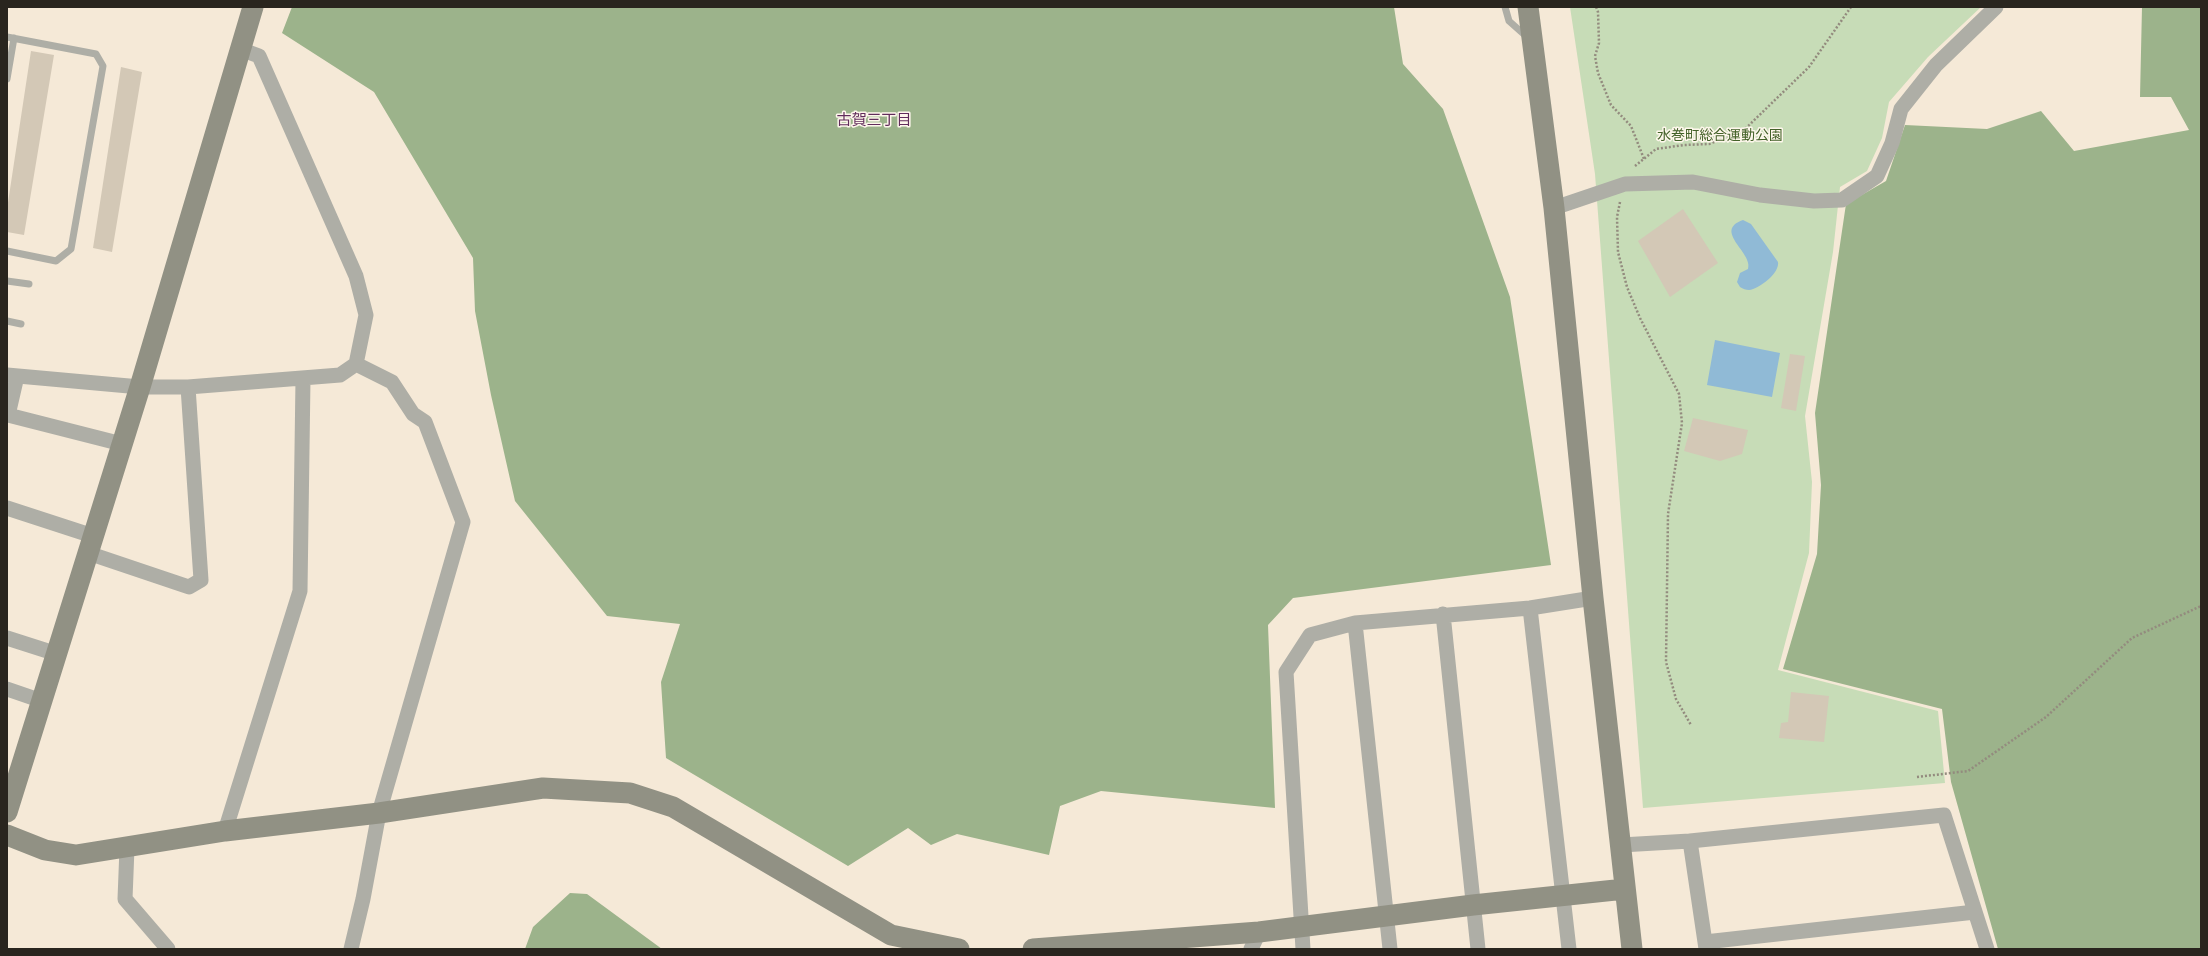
<!DOCTYPE html>
<meta charset="utf-8">
<style>
body{margin:0}
#map{position:relative;width:2208px;height:956px;overflow:hidden;background:#f5e9d7;font-family:Cabin,sans-serif}
canvas{display:block}
.frame{position:absolute;inset:0;border:8px solid #29251e;pointer-events:none}
</style>
<div id="map">
<canvas width="2208" height="956"></canvas>
<div class="frame"></div>
</div>
<script>
const ctx = document.querySelector('canvas').getContext('2d');
ctx.lineJoin = 'round';
function fill(path, color) { ctx.fillStyle = color; ctx.fill(path, 'evenodd'); }
function stroke(path, color, width, dash) { ctx.strokeStyle = color; ctx.lineWidth = width; ctx.lineCap = dash ? 'butt' : 'round'; ctx.setLineDash(dash || []); ctx.stroke(path); }
function drawText(font, color, halo, rows, align = 'center') {
  ctx.font = font + ' Cabin,"Noto Sans JP",sans-serif'; ctx.lineWidth = 3; ctx.setLineDash([]); ctx.textBaseline = 'middle'; ctx.strokeStyle = halo; ctx.fillStyle = color; for (const [text, x, y, turn = 0] of rows) {
    ctx.save(); ctx.translate(x, y); ctx.rotate((+turn || 0) * Math.PI / 180); ctx.textAlign = isNaN(turn) ? turn : align; if (halo) ctx.strokeText(text, 0, 0); ctx.fillText(text, 0, 0); ctx.restore();
  }
}
fill(new Path2D(`
 M1570 7H1981L1928 57 1889 102 1882 138 1867 171 1840 187 1833 252 1805 416 1812 482 1809 553 1778 670 1938 711 1945 783 1643 808 1595 174Z`), '#c7dcb7');
fill(new Path2D(`
 M292 7H1394L1403 64 1443 109 1510 297 1551 565 1293 598 1268 625 1275 808 1101 791 1060 806 1049 855 957 834 931 845 908 828 848 866 666 758 661 682 680 624 607 616 515 501 491 395 475 311 473 258 374 92 282 33Z
 M2142 7H2201V949H1998L1951 782 1942 709 1783 669 1817 554 1821 485 1815 413 1846 204 1886 181 1905 125 1987 129 2041 111 2074 151 2189 130 2171 97H2140Z
 M570 893 587 894 662 949H525L533 927Z`), '#9cb38b');
fill(new Path2D(`
 M1743 220 1751 224 1778 262C1780 273 1759 289 1749 290 1746 290 1743 289 1740 287L1737 282 1740 273 1748 269C1754 253 1712 231 1743 220Z
 M1715 340 1780 353 1772 397 1707 385Z`), '#90bad6');
fill(new Path2D(`
 M31 51 54 55 24 235 7 232V209Z
 M121 67 142 72 112 252 93 248Z
 M1683 209 1718 263 1670 297 1638 241Z
 M1790 354 1805 356 1796 411 1781 408Z
 M1693 418 1748 430 1742 454 1720 461 1684 451Z
 M1791 692 1829 696 1824 742 1779 738 1781 723 1788 722Z`), '#d3c8b6');
stroke(new Path2D(`
 M1596 7 1598 12 1599 43 1595 56 1598 73 1611 105 1631 126 1644 159
 M1635 166 1656 149 1684 145 1709 144 1743 131 1809 67 1851 7
 M1620 202 1617 217 1618 252 1627 287 1640 318 1679 394 1682 423 1668 514 1666 662 1676 699 1691 725
 M1917 777 1968 771 2046 717 2132 638 2201 606`), '#938b7e', 2.5, [2, 2]);
stroke(new Path2D(`
 M1505 7 1509 21 1527 37
 M7 37 96 54 103 66 71 249 56 261 7 251
 M7 79 14 38
 M7 281 29 284
 M7 321 21 324`), '#aeaea6', 7);
stroke(new Path2D(`
 M1554 208 1625 184 1693 182 1760 195 1814 201 1842 200 1877 176 1892 143 1901 109 1936 65 1996 7
 M7 375 140 387H188L340 375 356 364 366 315 356 276 259 56 240 49
 M17 376 8 415 122 444
 M7 508 93 536
 M88 553 189 587 201 580 188 387
 M1530 608 1569 949
 M1443 614 1478 949
 M1355 623 1390 949
 M7 638 57 654
 M7 689 42 701
 M225 831 300 591 303 379
 M1690 841 1706 949
 M1621 845 1690 841 1944 815 1987 949
 M127 848 125 899 168 949
 M1705 942 1975 912
 M351 949 363 899 379 813 463 522 425 422 413 414 392 382 356 364
 M1251 949 1259 932
 M1303 949 1286 672 1310 635 1355 623 1530 608 1593 598`), '#aeaea6', 15);
stroke(new Path2D(`
 M1528 7 1554 208 1593 598 1632 949
 M7 812 140 387 253 7
 M7 835 45 850 76 855 225 831 379 813 543 788 630 793 673 807 891 935 959 949
 M1033 949 1259 932 1473 905 1625 889`), '#919184', 21);
drawText('14px', '#436128', '#fef7ec', [
 ["水巻町総合運動公園",1720,136]
]);
drawText('15px', '#612d5c', '#fef7ec', [
 ["古賀三丁目",874,121]
]);
</script>
